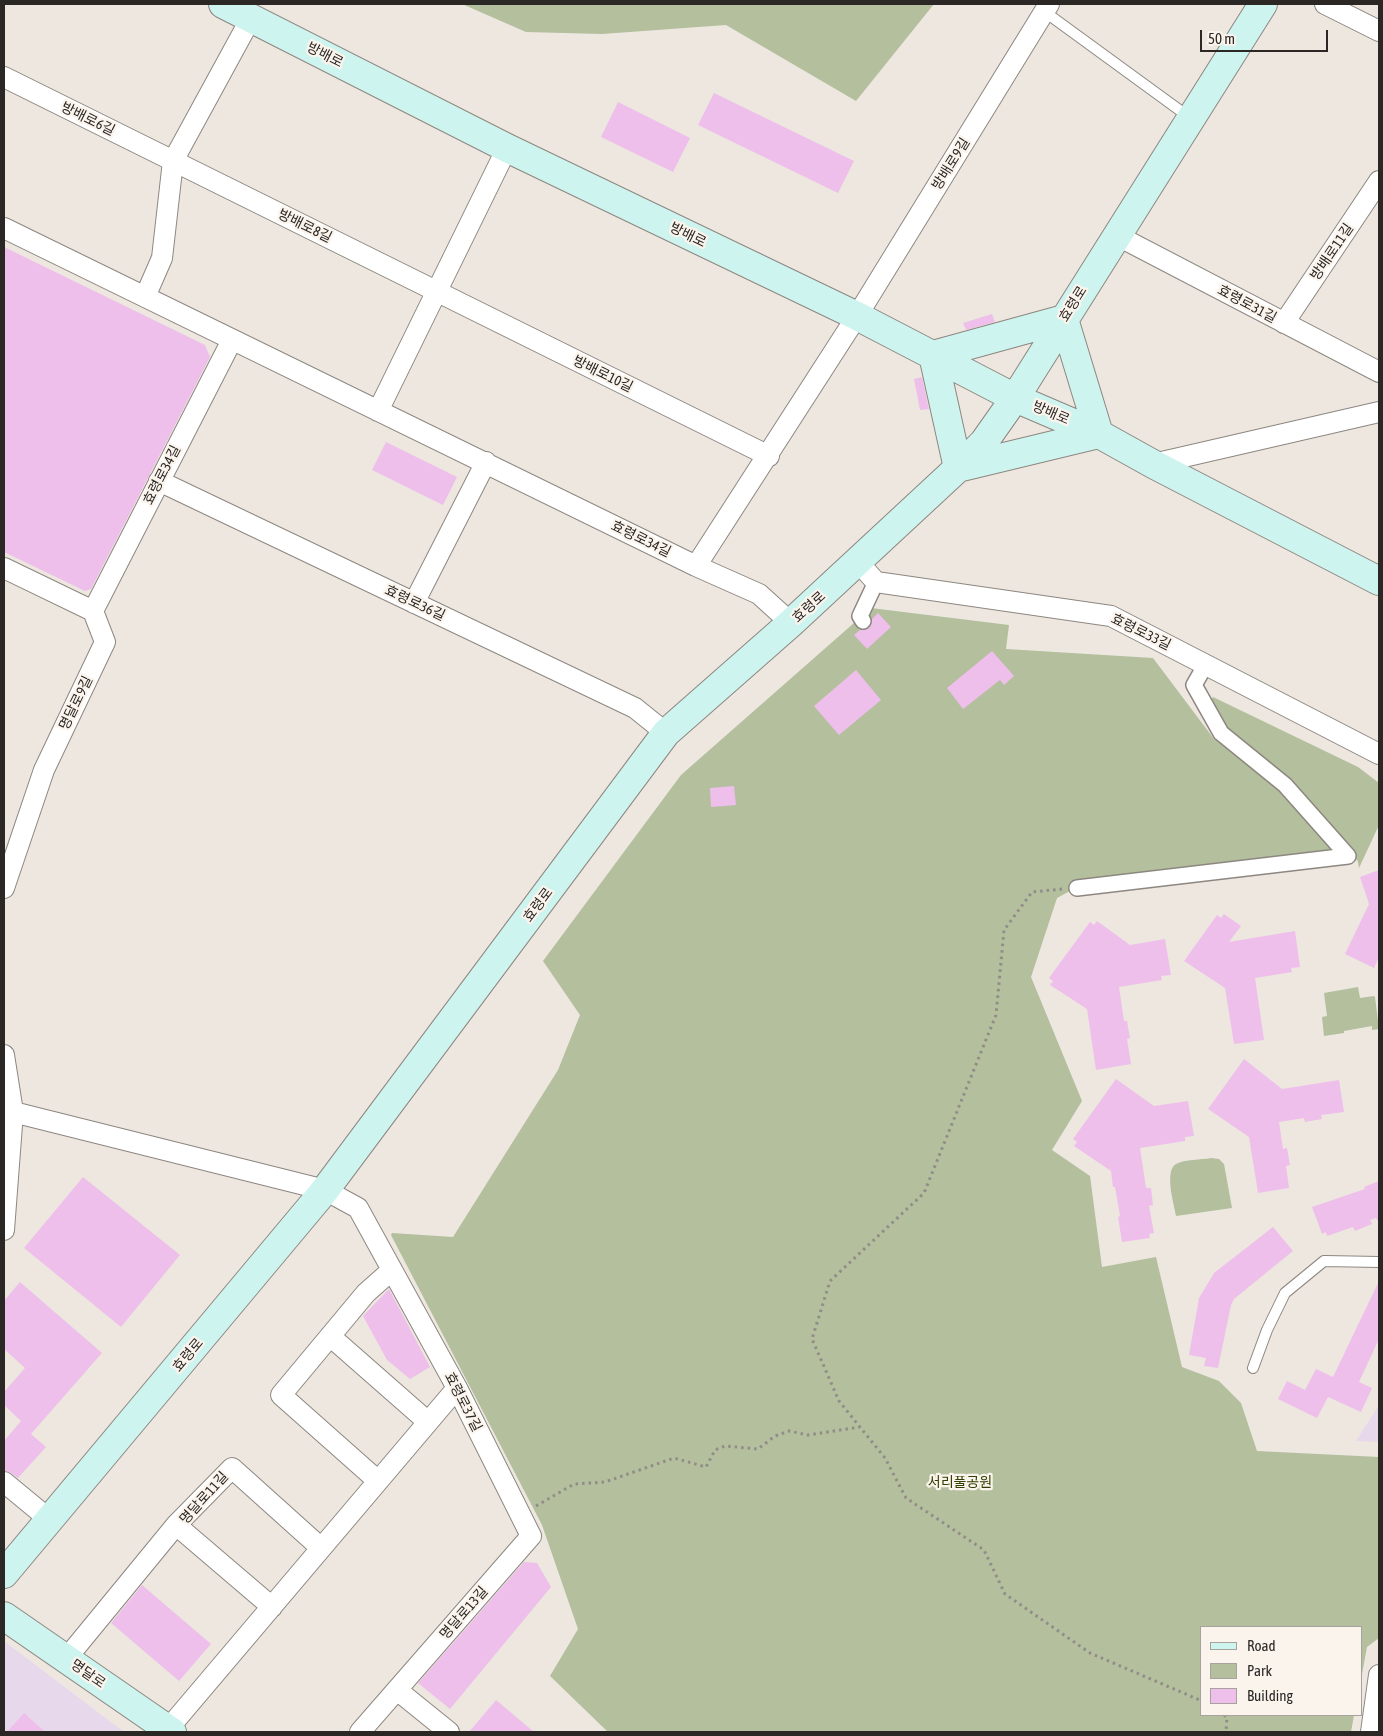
<!DOCTYPE html>
<meta charset="utf-8">
<style>
body{margin:0}
#map{position:relative;width:1383px;height:1736px;overflow:hidden;background:#ede7e0;font-family:"Asap Condensed",sans-serif}
canvas{display:block}
.frame{position:absolute;inset:0;border:5px solid #2a2725;pointer-events:none}
.legend{position:absolute;left:1200px;top:1626px;width:162px;height:90px;box-sizing:border-box;background:#fbf4ed;border:1px solid #a7a29d;margin:0;padding:6px 9px;list-style:none;font-size:15px;color:#2a2725}
.legend li{display:flex;align-items:center;gap:10px;height:25px}
.legend b{width:25px;border:1px solid #a7a29d}
.scale{position:absolute;left:1200px;top:30px;width:128px;height:22px;box-sizing:border-box;border:2px solid #2a2725;border-top:0;padding-left:6px;font-size:15px;line-height:18px;white-space:nowrap;color:#2a2725;-webkit-text-stroke:4px #fbf4ed;paint-order:stroke}
</style>
<div id="map">
<canvas width="1383" height="1736"></canvas>
<div class="frame"></div>
<ul class="legend">
<li><b style="height:6px;background:#cef4ef"></b>Road</li>
<li><b style="height:14px;background:#b3bf9d"></b>Park</li>
<li><b style="height:14px;background:#eebfea"></b>Building</li>
</ul>
<div class="scale">50 m</div>
</div>
<script>
const ctx = document.querySelector('canvas').getContext('2d');
ctx.lineJoin = 'round';
function fill(path, color) { ctx.fillStyle = color; ctx.fill(path, 'evenodd'); }
function stroke(path, color, width, dash) { ctx.strokeStyle = color; ctx.lineWidth = width; ctx.lineCap = dash ? 'butt' : 'round'; ctx.setLineDash(dash || []); ctx.stroke(path); }
function drawText(font, color, halo, rows, align = 'center') {
  ctx.font = font + ' "Asap Condensed","Noto Sans KR",sans-serif'; ctx.lineWidth = 4.5; ctx.setLineDash([]); ctx.textBaseline = 'middle'; ctx.strokeStyle = halo; ctx.fillStyle = color; for (const [text, x, y, turn = 0] of rows) {
    ctx.save(); ctx.translate(x, y); ctx.rotate((+turn || 0) * Math.PI / 180); ctx.textAlign = isNaN(turn) ? turn : align; if (halo) ctx.strokeText(text, 0, 0); ctx.fillText(text, 0, 0); ctx.restore();
  }
}
fill(new Path2D(`
 M1379 1405V1442L1356 1441Z
 M4 1641 124 1732H4Z`), '#e8d8eb');
fill(new Path2D(`
 M462 4H934L856 101 726 25 602 34 526 32Z
 M871 608 1009 625 1006 649 1153 658 1214 739 1284 787 1337 852 1081 885 1057 898 1031 977 1082 1101 1052 1150 1090 1176 1102 1267 1156 1257 1182 1367 1219 1381 1241 1403 1257 1451 1379 1457V1638L1367 1647 1362 1674V1627H1202V1715H1354L1351 1732H608L550 1676 578 1629 542 1525 391 1235 392 1233 453 1237 558 1070 580 1015 543 961 681 775Z
 M1213 697 1358 767 1379 783V825L1359 868 1358 862 1352 848 1294 784 1242 748 1225 731 1209 703Z
 M1358 987 1360 998 1374 996 1375 997 1379 1029 1372 1030V1026L1344 1031V1033L1324 1036 1322 1017 1327 1016 1324 993Z
 M1211 1158 1219 1159 1224 1164 1232 1208 1176 1216C1174 1204 1164 1171 1176 1164 1185 1159 1201 1160 1211 1158Z`), '#b3bf9d');
fill(new Path2D(`
 M714 93 854 161 838 193 698 125Z
 M618 102 690 138 673 172 601 137Z
 M4 247 205 345 210 357 91 589 85 591 4 552Z
 M992 314 995 322 966 330 963 323Z
 M922 377 929 409 920 410 914 379Z
 M386 442 457 477 443 505 372 470Z
 M878 613 891 627 867 649 854 635 860 630 868 629 871 625 872 619Z
 M992 651 1014 676 1004 685 1000 680 963 709 947 688Z
 M856 670 881 700 839 735 814 706Z
 M734 786 736 805 711 807 710 788Z
 M1379 870V957L1374 968 1345 954 1369 904 1360 877Z
 M1224 914 1241 926 1229 942 1295 931 1300 967 1291 968 1292 972 1255 978 1264 1040 1234 1044 1225 988 1184 961 1217 915 1221 918Z
 M1097 921 1130 945 1165 939 1171 975 1161 976 1162 980 1119 987 1124 1021H1127L1130 1038 1127 1039 1131 1064 1096 1070 1087 1009 1050 985 1053 981 1049 978 1090 922 1094 925Z
 M1244 1059 1282 1089 1339 1080 1344 1112 1321 1115 1322 1119 1305 1122 1304 1118 1279 1122 1283 1149 1287 1148 1290 1165 1286 1166 1289 1188 1258 1193 1249 1137 1208 1109Z
 M1116 1079 1154 1106 1188 1101 1194 1136 1185 1137V1141L1140 1148 1146 1188H1151L1153 1205 1149 1206 1154 1233 1149 1234 1150 1238 1122 1242 1118 1217 1120 1216 1115 1187H1113L1111 1171 1074 1146 1077 1142 1073 1139Z
 M83 1177 180 1255 121 1327 24 1248Z
 M1379 1181V1223L1376 1218 1370 1220 1372 1224 1355 1231 1353 1227 1327 1236 1326 1232 1322 1234 1312 1207 1365 1189 1364 1187Z
 M1273 1227 1293 1251 1234 1299 1231 1305 1218 1368 1204 1366 1206 1358 1189 1355 1199 1298 1214 1273Z
 M1379 1281V1339L1359 1382 1372 1388 1361 1412 1328 1397 1317 1418 1278 1399 1287 1381 1305 1390 1316 1369 1333 1377Z
 M20 1282 102 1353 31 1434 46 1447 18 1478 11 1473 4 1470V1441L21 1421 4 1405V1392L25 1368 4 1349V1301Z
 M389 1289 430 1367 410 1379 387 1360 363 1316Z
 M524 1562 537 1563 551 1587 450 1709 418 1683Z
 M142 1585 211 1644 179 1681 111 1623Z
 M496 1700 534 1732H469Z
 M24 1713 45 1732H7Z`), '#eebfea');
const service = new Path2D(`
 M1045 12 1189 117
 M1253 1368 1267 1330 1285 1293 1324 1261 1379 1262`);
const pedestrian = new Path2D(`
 M863 621 860 616 876 582
 M1077 888 1348 856 1285 785 1221 733 1194 685 1206 664`);
const minor = new Path2D(`
 M1325 4 1379 31
 M4 77 769 456
 M4 228 696 566 759 594 791 623
 M1116 235 1379 372
 M145 297 162 258 173 161 251 18
 M1284 323 1379 181
 M378 411 507 148
 M1153 464 1379 412
 M159 481 635 708 666 733
 M858 562 876 582 1111 616 1379 754
 M696 566 857 316 1049 4
 M4 568 93 611 105 642 44 770 4 888
 M414 603 486 462
 M93 611 232 340
 M4 1055 13 1112 4 1230
 M13 1112 325 1190 358 1208 457 1388 531 1536 360 1732
 M330 1336 428 1422
 M378 1481 281 1395 366 1293 392 1270
 M4 1482 50 1520
 M272 1607 176 1525 232 1468 321 1548
 M66 1659 176 1525
 M397 1690 449 1732
 M168 1729 457 1388
 M1371 1732 1379 1675`);
const secondary = new Path2D(`
 M223 4 507 148 857 316 1015 398 1099 434 1153 464 1379 581
 M1064 319 1099 434 958 468 933 355Z
 M4 1574 325 1190 666 733 791 623 958 468 984 442 1015 398 1263 4
 M4 1616 172 1732`);
stroke(service, '#8d8780', 12);
stroke(pedestrian, '#8d8780', 18);
stroke(minor, '#8d8780', 22);
stroke(secondary, '#8d8780', 30);
stroke(new Path2D(`
 M1062 889 1032 892 1004 930 996 1015 924 1193 830 1281 812 1339 839 1401 885 1458 906 1498 984 1550 1005 1594 1090 1653 1202 1701
 M536 1506 574 1484 605 1482 674 1458 706 1467 715 1450 725 1446 758 1449 775 1436 789 1431 808 1435 860 1427
 M1224 1715 1227 1717 1226 1732`), '#918c88', 3, [2.5, 4]);
stroke(service, '#fff', 10);
stroke(pedestrian, '#fff', 15);
stroke(minor, '#fff', 20);
stroke(secondary, '#cef4ef', 28);
drawText('14px', '#2a2725', '#fbf4ed', [
 ["방배로",325,55,27],
 ["방배로6길",88,119,26],
 ["방배로9길",951,164,-58],
 ["방배로8길",305,226,26],
 ["방배로",688,235,26],
 ["방배로11길",1332,252,-56],
 ["효령로",1073,304,-58],
 ["효령로31길",1247,304,28],
 ["방배로10길",603,374,26],
 ["방배로",1051,413,23],
 ["효령로34길",162,475,-63],
 ["효령로34길",641,539,26],
 ["효령로36길",415,603,25],
 ["효령로",809,607,-42],
 ["효령로33길",1141,632,26],
 ["명달로9길",76,703,-64],
 ["효령로",538,905,-53],
 ["효령로",188,1355,-50],
 ["효령로37길",463,1402,63],
 ["명달로11길",204,1498,-48],
 ["명달로13길",464,1613,-49],
 ["명달로",88,1674,35]
]);
drawText('14px', '#304000', '#fbf4ed', [
 ["서리풀공원",960,1483]
]);
</script>
